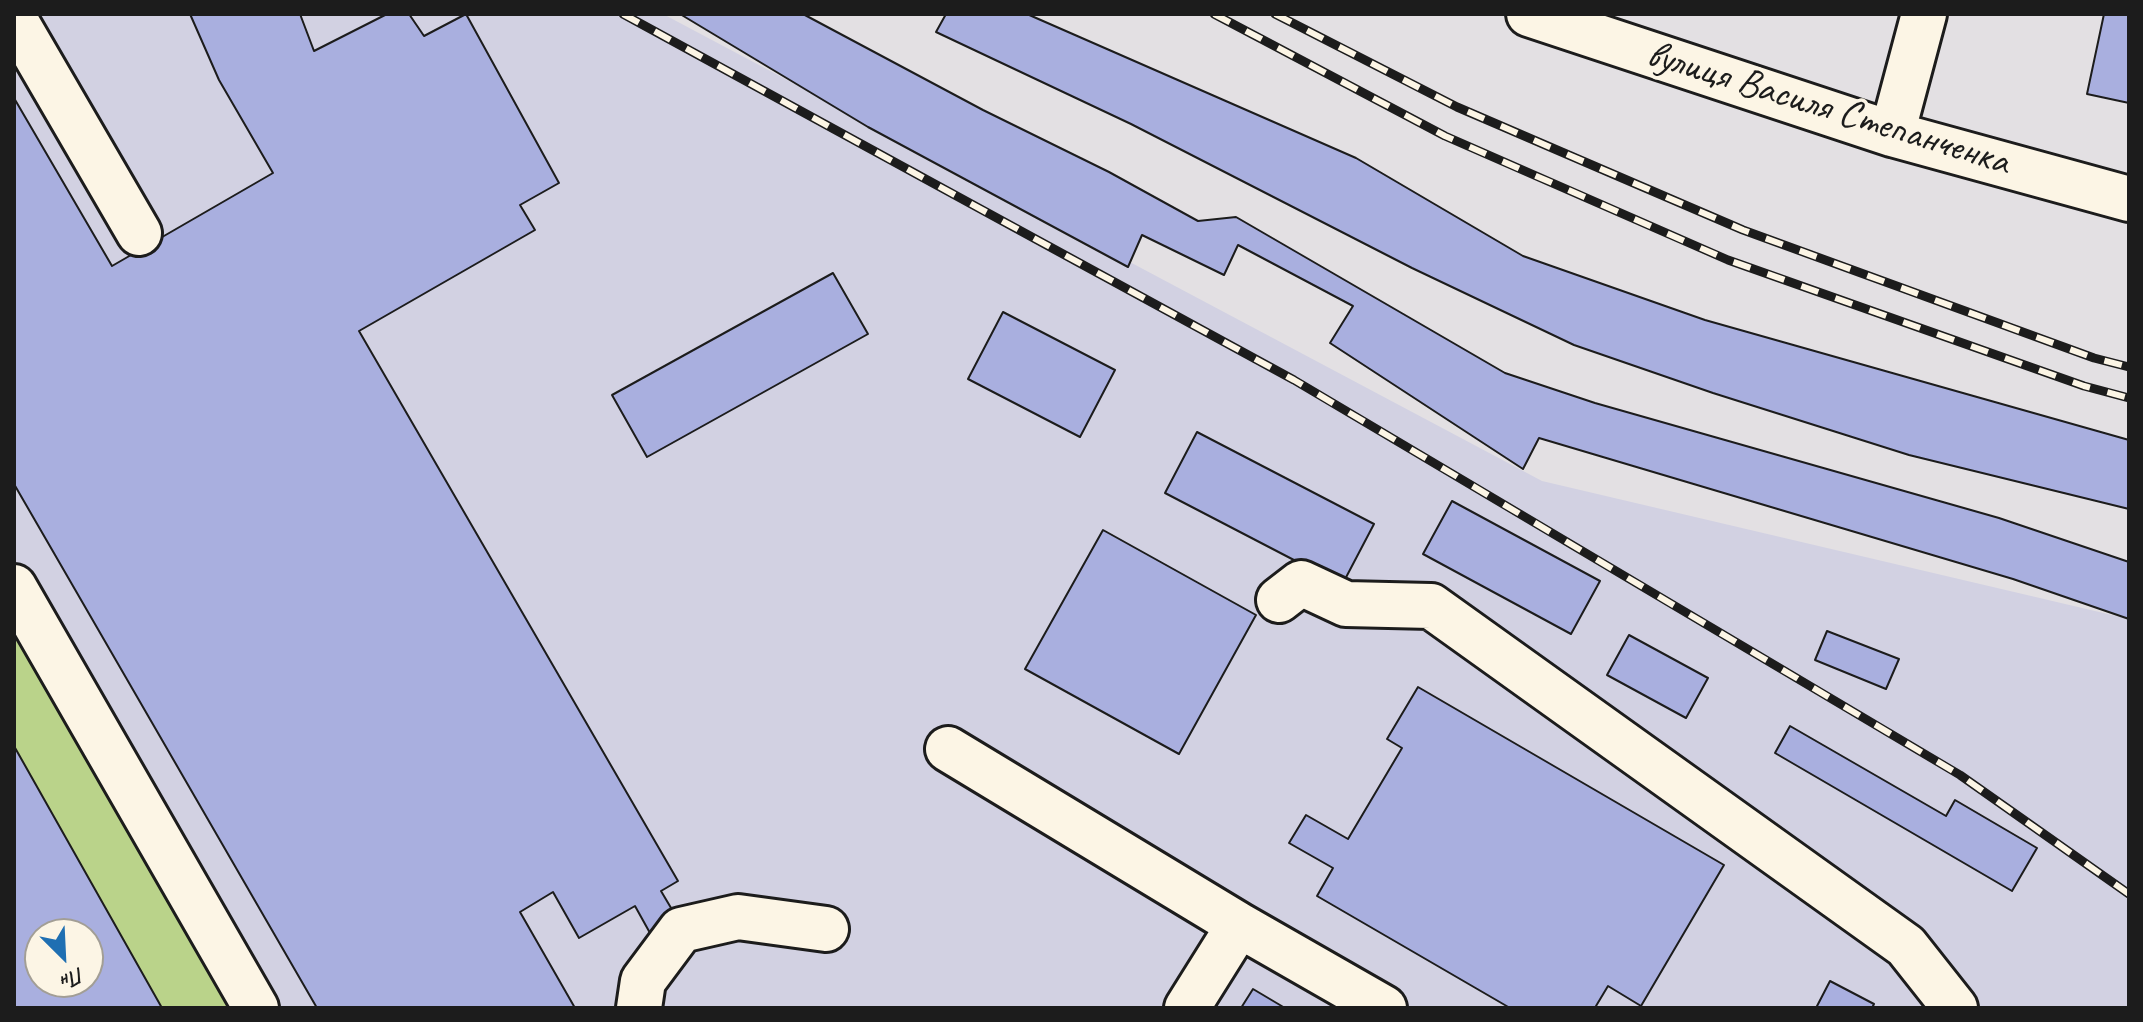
<!DOCTYPE html>
<meta charset="utf-8">
<style>
body{margin:0}
#map{position:relative;width:2143px;height:1022px;overflow:hidden;background:#e3e0e3;font-family:Caveat,sans-serif}
canvas{display:block}
.frame{position:absolute;inset:0;border:16px solid #1c1c1c;pointer-events:none}
.north{position:absolute;left:24px;top:918px;width:80px;height:80px;box-sizing:border-box;background:#fcf5e5;border:2px solid #a29e95;border-radius:50%;rotate:156deg;font-size:22px;font-weight:700;line-height:32px;text-align:center;color:#1c1c1c}
.north::after{content:'';display:block;margin:auto;width:28px;height:36px;background:#1f6fb2;clip-path:polygon(50% 0,100% 100%,50% 72%,0 100%)}
</style>
<div id="map">
<canvas width="2143" height="1022"></canvas>
<div class="frame"></div>
<div class="north">Пн</div>
</div>
<script>
const ctx = document.querySelector('canvas').getContext('2d');
ctx.lineJoin = 'round';
function fill(path, color) { ctx.fillStyle = color; ctx.fill(path, 'evenodd'); }
function stroke(path, color, width, dash) { ctx.strokeStyle = color; ctx.lineWidth = width; ctx.lineCap = dash ? 'butt' : 'round'; ctx.setLineDash(dash || []); ctx.stroke(path); }
function drawText(font, color, halo, rows, align = 'center') {
  ctx.font = font + ' Caveat,sans-serif'; ctx.lineWidth = 7; ctx.setLineDash([]); ctx.textBaseline = 'middle'; ctx.strokeStyle = halo; ctx.fillStyle = color; for (const [text, x, y, turn = 0] of rows) {
    ctx.save(); ctx.translate(x, y); ctx.rotate((+turn || 0) * Math.PI / 180); ctx.textAlign = isNaN(turn) ? turn : align; if (halo) ctx.strokeText(text, 0, 0); ctx.fillText(text, 0, 0); ctx.restore();
  }
}
fill(new Path2D(`
 M14 14H663L1542 481 2129 619V1008H14ZM40 934H88V982H40Z`), '#d2d1e2');
fill(new Path2D(`
 M14 626 232 1008H162L14 746Z`), '#bad38a');
const building = new Path2D(`
 M190 14H300L314 51 387 14H409L424 36 466 14 559 183 520 205 535 230 359 331 678 881 661 891 677 918 650 933 635 906 579 938 553 892 520 912 575 1008H317L14 484V98L112 266 273 173 219 80Z
 M680 14H803L983 110 1109 172 1198 221 1236 217 1505 373 1595 403 1999 518 2129 562V619L2013 579 1539 438 1523 469 1330 343 1353 306 1238 245 1224 275 1142 235 1128 267 868 127Z
 M946 14H1027L1356 158 1523 256 1705 320 2129 440V509L1909 455 1713 393 1574 345 1412 268 1131 124 936 32Z
 M2104 14H2129V103L2087 94Z
 M833 273 868 334 647 457 612 395Z
 M1003 312 1115 370 1080 437 968 379Z
 M1197 432 1374 524 1342 585 1165 493Z
 M1452 501 1600 581 1571 634 1423 554Z
 M1103 530 1256 615 1179 754 1025 669Z
 M1827 631 1899 659 1886 689 1815 660Z
 M1629 635 1708 678 1686 718 1607 675Z
 M1418 687 1724 865 1641 1006 1608 986 1596 1006 1599 1008H1510L1317 896 1333 868 1289 843 1306 815 1348 839 1402 748 1387 739Z
 M1790 726 1946 816 1955 800 2037 848 2012 891 1775 753Z
 M14 746 162 1008H14ZM40 934H88V982H40Z
 M1830 981 1874 1004 1872 1008H1816Z
 M1253 989 1285 1008H1241Z`);
fill(building, '#a9afdf');
stroke(building, '#1c1c1c', 2);
const minor = new Path2D(`
 M1529 14 1892 134 2129 199
 M14 18 139 233
 M1892 134 1924 14
 M14 587 256 1008
 M1279 600 1301 583 1346 604 1431 606 1906 946 1955 1008
 M948 749 1239 925
 M639 1008 643 981 681 930 738 917 826 929
 M1187 1008 1239 925 1384 1008`);
stroke(minor, '#1c1c1c', 50);
stroke(minor, '#fcf5e5', 44);
const rail = new Path2D(`
 M623 14 1294 380 1960 775 2129 894
 M1214 14 1445 136 1728 260 2084 386 2129 398
 M1275 14 1457 107 1743 230 2094 358 2129 367`);
stroke(rail, '#1c1c1c', 9);
stroke(rail, '#fcf5e5', 6, [18]);
drawText('40px', '#1c1c1c', '#fcf5e5', [
 ["вулиця Василя Степанченка",1828,109,17]
]);
</script>
